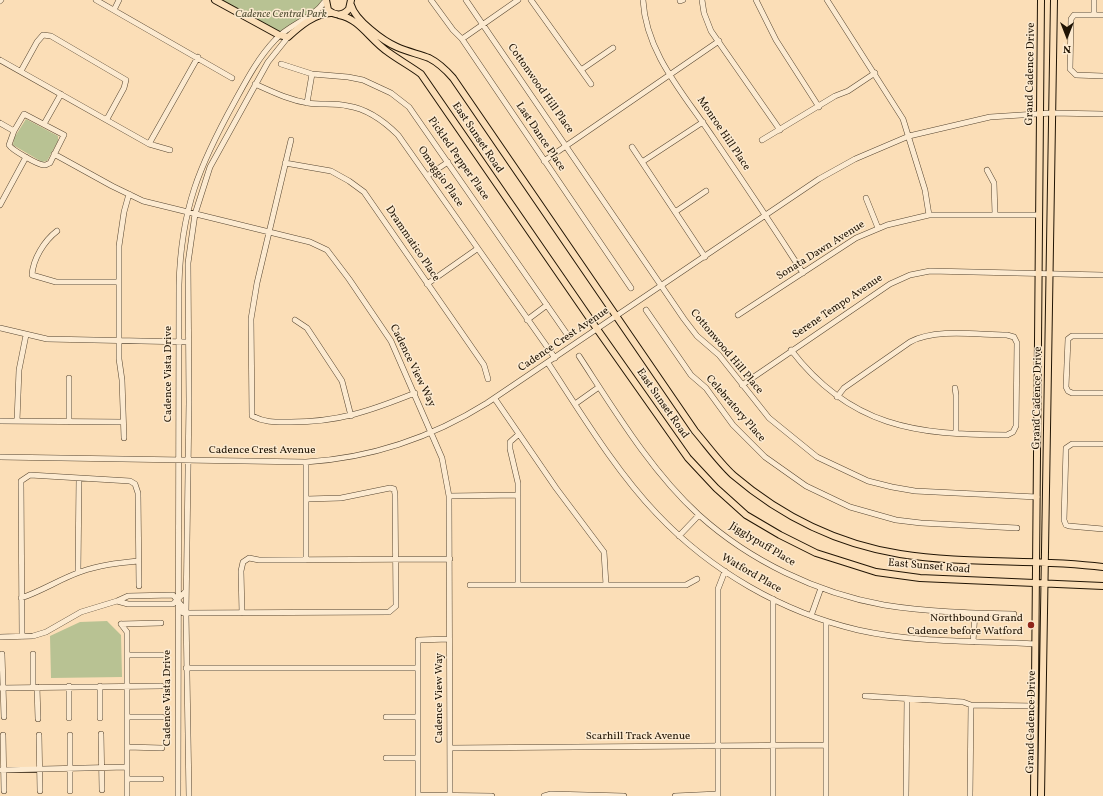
<!DOCTYPE html>
<style>
body{margin:0}
#map{position:relative;width:1103px;height:796px;overflow:hidden;background:#fbdeb7;font-family:Vollkorn,serif}
canvas{display:block}
.north{position:absolute;left:1047px;top:16px;width:40px;height:40px;-webkit-text-stroke:3px #fcead0;paint-order:stroke;rotate:180deg;font-size:11px;font-weight:700;line-height:16px;text-align:center;color:#201404}
.north::after{content:'';display:block;margin:auto;width:14px;height:18px;background:#201404;clip-path:polygon(50% 0,100% 100%,50% 72%,0 100%)}
</style>
<div id="map">
<canvas width="1103" height="796"></canvas>
<div class="north">N</div>
</div>
<script>
const ctx = document.querySelector('canvas').getContext('2d');
ctx.lineJoin = 'round';
function fill(path, color) { ctx.fillStyle = color; ctx.fill(path, 'evenodd'); }
function stroke(path, color, width, dash) { ctx.strokeStyle = color; ctx.lineWidth = width; ctx.lineCap = dash ? 'butt' : 'round'; ctx.setLineDash(dash || []); ctx.stroke(path); }
function drawText(font, color, halo, rows, align = 'center') {
  ctx.font = font + ' Vollkorn,serif'; ctx.lineWidth = 3; ctx.setLineDash([]); ctx.textBaseline = 'middle'; ctx.strokeStyle = halo; ctx.fillStyle = color; for (const [text, x, y, turn = 0] of rows) {
    ctx.save(); ctx.translate(x, y); ctx.rotate((+turn || 0) * Math.PI / 180); ctx.textAlign = isNaN(turn) ? turn : align; if (halo) ctx.strokeText(text, 0, 0); ctx.fillText(text, 0, 0); ctx.restore();
  }
}
fill(new Path2D(`
 M222 0H324L318 8 280 32Z
 M26 119 58 136V141L47 161 42 162 13 145 14 138Z
 M107 621 121 635 122 677 51 678 50 636 80 622Z`), '#b8c293');
const minor = new Path2D(`
 M96 0 232 78
 M431 0 453 30 462 39 631 288
 M466 0 684 319 697 336 719 355 769 418 817 457 868 481 892 487 915 491 1037 497
 M531 0 591 84
 M643 0C646 54 685 95 714 139 744 183 774 228 803 273
 M702 0 704 13 711 31 780 130
 M756 0 776 40 819 107
 M827 0 903 119 925 190 929 215
 M0 1 1 0
 M680 1 683 0
 M114 10 119 0
 M1094 14V0
 M1103 15H1074L1071 19 1070 69 1076 75 1103 76
 M462 39 518 0
 M0 60 149 144 170 150
 M281 64 312 74 348 77 363 80 391 93 409 107 569 337
 M581 70 613 48
 M21 71 37 42 43 35 51 36 126 80 124 88 107 119
 M255 84C273 92 289 100 308 103 321 105 335 103 348 106 368 109 385 122 398 135L555 358
 M307 103 312 74
 M24 114 64 135 50 163C47 164 47 165 44 165 38 165 12 150 9 145L14 131Z
 M0 123 14 131
 M44 124 61 94
 M291 140 257 283 251 319 252 416C266 423 276 422 291 422 339 422 370 411 415 393
 M762 140 835 96 848 91 875 73
 M149 144 198 57
 M632 147 705 257
 M54 154 112 186 143 201 310 242 327 250 349 279 391 341 442 458 449 496 450 796
 M544 161 719 41
 M642 162 703 122
 M285 163 331 171 349 181 364 192 484 365 488 379
 M987 170 994 183 995 214
 M427 176 448 162
 M866 198 878 228
 M0 205 26 157
 M675 212 706 191
 M57 231C44 241 33 259 32 275L56 282H119
 M427 284 477 249
 M646 310 691 375 706 388 733 425 765 457 806 486 850 507 896 520 921 523 1017 528
 M738 315 856 238 887 225 929 215H1039
 M295 320 307 328 342 381 351 416
 M527 320 547 305
 M0 328 47 339 188 342
 M1103 336H1072L1068 339 1066 387 1068 391 1072 393H1103
 M791 350C850 427 916 435 1007 435L1013 432 1016 426 1017 343 1014 337 1007 335C978 335 936 328 910 342L844 388 837 397
 M579 356C615 411 651 471 699 515 750 561 817 593 884 605 927 612 971 613 1014 614
 M548 363C581 413 615 470 657 514 711 571 782 612 858 630 916 643 977 641 1035 644
 M742 385 890 284 910 275 930 271 1103 275
 M955 388 956 395V432
 M495 399 556 488 604 552 606 585
 M575 404 599 387
 M0 421 123 422
 M17 421 19 370 26 335
 M69 422V378
 M124 438 122 380 119 359V246L124 212 129 194
 M1103 444H1072L1066 448 1064 520 1066 525 1069 526 1103 529
 M0 457 306 462C371 458 431 438 487 403L819 179 855 159 909 136 990 117 1052 113 1103 114
 M306 462V560
 M449 496 518 495
 M679 536 699 515
 M78 572 79 478
 M470 585H686L697 579
 M518 585V483L510 449V442L519 434
 M21 598C42 591 60 579 80 572 99 565 118 563 138 561
 M117 601 128 604H173L186 591
 M186 613 389 612 396 606 395 494 394 489 390 488 341 498 307 499
 M242 613 241 571 243 562 249 558 259 560 450 559
 M811 616 821 588
 M121 624 127 632V796
 M121 624 161 623
 M0 637 33 636 46 632 81 612 117 601 128 596 173 595 182 606 183 613
 M22 637 21 481 30 475 130 481 135 484 138 493 139 586
 M973 642 975 613
 M2 654 4 717
 M33 654V687
 M127 655H162
 M186 668H418
 M69 686V718
 M100 686V718
 M37 687 38 719
 M0 688 161 686
 M865 696 963 702 971 705 1035 706
 M127 717H162
 M386 717H418
 M101 734 102 790
 M3 735 4 791
 M39 735 40 791
 M70 735V791
 M127 747 162 748
 M450 748 826 745
 M386 758H418
 M0 770 127 767
 M127 779H161
 M418 795 492 796
 M178 796 179 285C181 209 199 166 235 101 247 79 258 58 275 40 289 24 313 19 325 1
 M189 796 186 613 189 402 188 263 195 214 210 167 268 62 288 37
 M418 796V640L449 639
 M544 796 551 794 624 796
 M675 796 718 794
 M718 796V589L725 571
 M773 796V599
 M826 796V621
 M906 796 907 699
 M970 796 971 705`);
const major = new Path2D(`
 M215 0 279 35 288 37C299 27 315 13 331 13
 M326 0 328 10C335 16 343 16 349 9L351 0
 M351 5C355 20 383 41 397 47 408 52 419 54 429 58 439 63 446 70 453 78L695 431C707 445 719 462 733 475 781 516 838 544 900 554 967 565 1036 558 1103 567
 M339 15C360 19 370 40 388 52 399 60 410 66 421 74L597 329 688 458 716 488 746 515 780 535 816 553 876 572 920 578 1103 586
 M1034 796 1041 0
 M1041 796 1054 0`);
stroke(minor, '#574631', 6);
stroke(major, '#201404', 8);
stroke(minor, '#fcead0', 5);
stroke(major, '#fbdeb7', 6);
for (const [x, y, r, color] of [
 [1031,625,4,"#8f2418"]
]) { const dot = new Path2D(); dot.arc(x, y, r, 0, 2 * Math.PI); ctx.fillStyle = color; ctx.fill(dot); stroke(dot, '#fcead0', 1.5); }
drawText('italic 11px', '#555136', '#fcead0', [
 ["Cadence Central Park",281,15]
]);
drawText('11px', '#201404', '#fcead0', [
 ["Grand Cadence Drive",1031,74,-89],
 ["Cottonwood Hill Place",540,89,55],
 ["Monroe Hill Place",723,134,56],
 ["Last Dance Place",540,137,56],
 ["East Sunset Road",477,138,56],
 ["Pickled Pepper Place",458,159,55],
 ["Omaggio Place",440,177,55],
 ["Drammatico Place",412,244,56],
 ["Sonata Dawn Avenue",821,251,-32],
 ["Serene Tempo Avenue",838,307,-34],
 ["Cadence Crest Avenue",564,340,-34],
 ["Cottonwood Hill Place",726,352,50],
 ["Cadence View Way",412,366,64],
 ["Cadence Vista Drive",169,374,-90],
 ["Grand Cadence Drive",1038,398,-89],
 ["East Sunset Road",662,404,55],
 ["Celebratory Place",735,409,49],
 ["Cadence Crest Avenue",262,451],
 ["Jigglypuff Place",762,545,31],
 ["East Sunset Road",929,567,5],
 ["Watford Place",751,574,30],
 ["Cadence Vista Drive",168,698,-90],
 ["Cadence View Way",440,698,-90],
 ["Grand Cadence Drive",1032,722,-89],
 ["Scarhill Track Avenue",638,737]
]);
drawText('11px', '#201404', '#fcead0', [
 ["Northbound Grand",1023,619],
 ["Cadence before Watford",1023,632]
], 'right');
</script>
